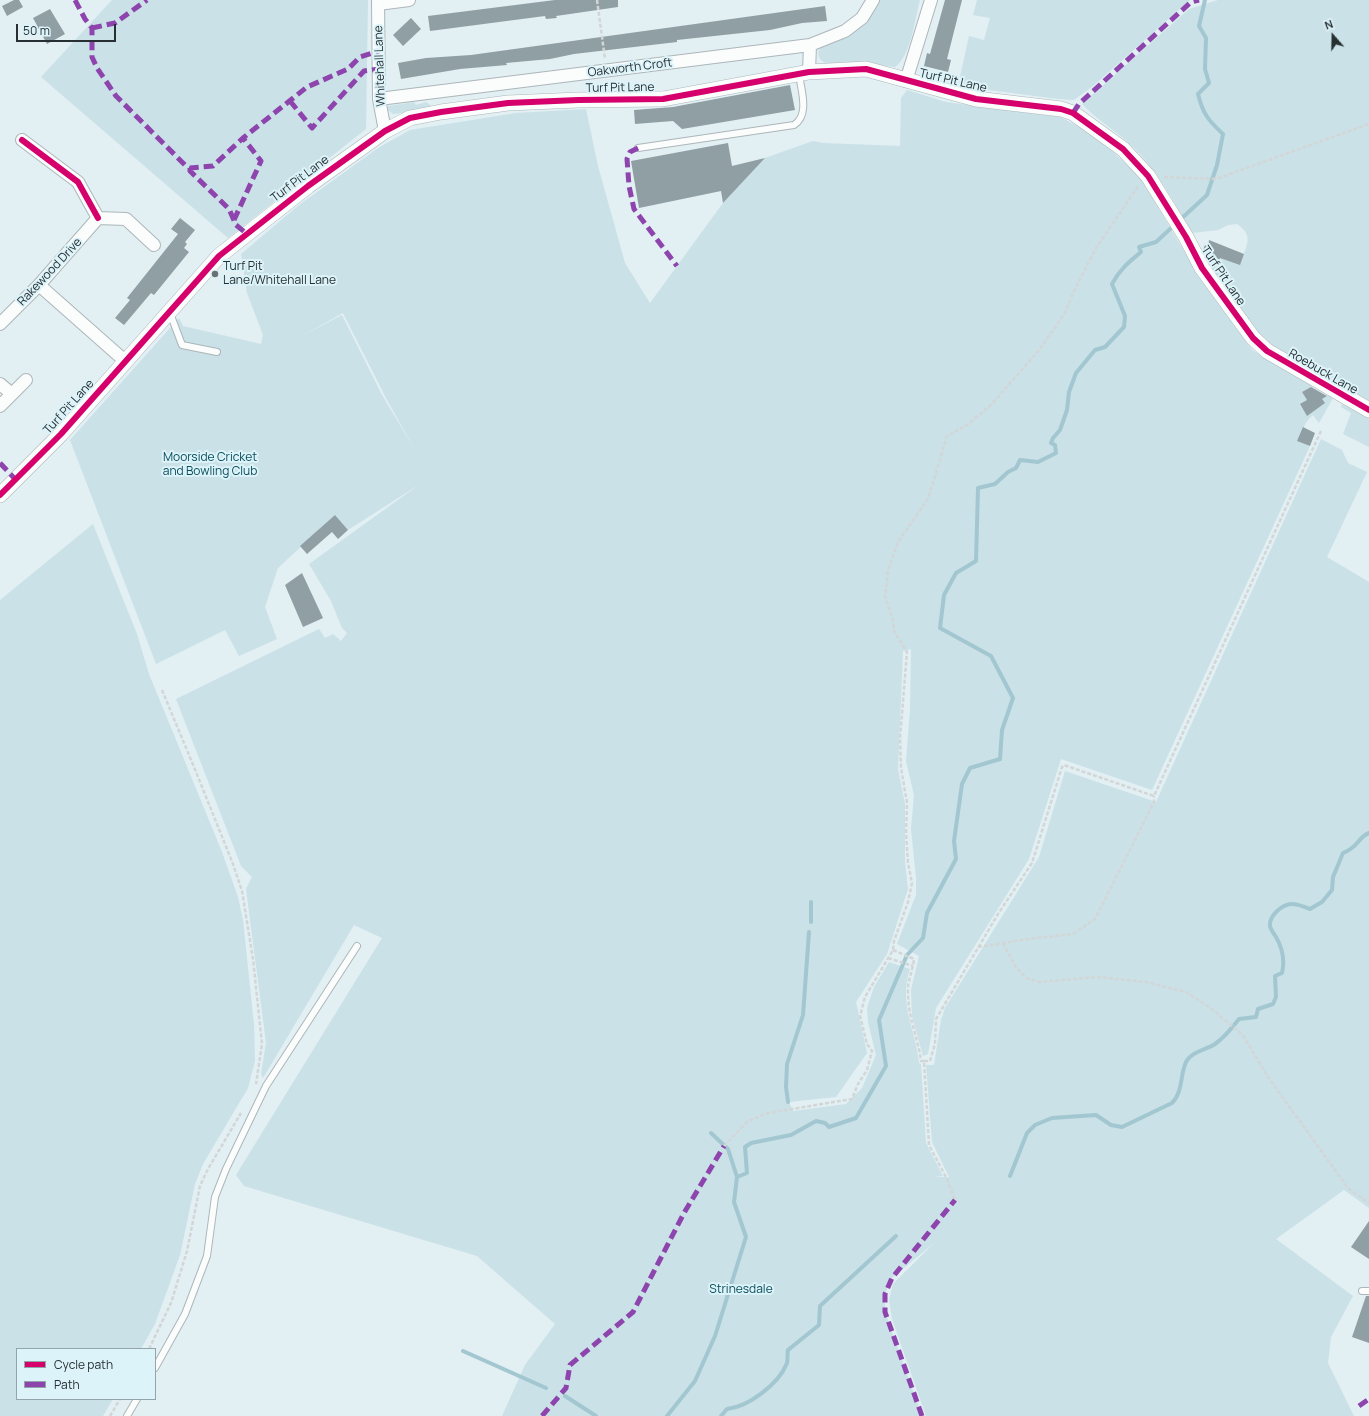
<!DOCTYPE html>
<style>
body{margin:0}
#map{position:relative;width:1369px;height:1416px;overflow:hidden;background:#e2eff3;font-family:Manrope,sans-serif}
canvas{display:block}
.legend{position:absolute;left:16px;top:1348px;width:140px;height:52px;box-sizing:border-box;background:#dcf3f9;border:1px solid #93a5a9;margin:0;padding:5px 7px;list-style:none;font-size:12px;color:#262f31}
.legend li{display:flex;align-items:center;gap:8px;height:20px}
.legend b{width:20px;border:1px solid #93a5a9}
.north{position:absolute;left:1313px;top:16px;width:40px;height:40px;-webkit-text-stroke:3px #dcf3f9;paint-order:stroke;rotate:340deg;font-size:11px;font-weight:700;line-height:16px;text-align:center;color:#262f31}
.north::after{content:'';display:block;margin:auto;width:14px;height:18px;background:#262f31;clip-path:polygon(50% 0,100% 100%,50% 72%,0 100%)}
.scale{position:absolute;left:16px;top:24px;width:100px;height:18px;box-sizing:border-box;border:2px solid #262f31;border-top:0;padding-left:5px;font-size:12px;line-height:14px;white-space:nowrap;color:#262f31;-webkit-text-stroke:3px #dcf3f9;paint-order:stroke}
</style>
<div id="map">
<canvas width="1369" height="1416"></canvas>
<ul class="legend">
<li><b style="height:5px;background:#d6006c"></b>Cycle path</li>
<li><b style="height:5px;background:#8e44ad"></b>Path</li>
</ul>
<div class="north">N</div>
<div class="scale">50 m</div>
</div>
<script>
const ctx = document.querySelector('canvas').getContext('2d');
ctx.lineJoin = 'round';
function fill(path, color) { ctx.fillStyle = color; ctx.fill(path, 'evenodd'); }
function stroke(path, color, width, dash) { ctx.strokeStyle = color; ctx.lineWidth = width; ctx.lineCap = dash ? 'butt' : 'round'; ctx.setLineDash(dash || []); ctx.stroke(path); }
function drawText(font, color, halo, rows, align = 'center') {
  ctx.font = font + ' Manrope,sans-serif'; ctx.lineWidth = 4; ctx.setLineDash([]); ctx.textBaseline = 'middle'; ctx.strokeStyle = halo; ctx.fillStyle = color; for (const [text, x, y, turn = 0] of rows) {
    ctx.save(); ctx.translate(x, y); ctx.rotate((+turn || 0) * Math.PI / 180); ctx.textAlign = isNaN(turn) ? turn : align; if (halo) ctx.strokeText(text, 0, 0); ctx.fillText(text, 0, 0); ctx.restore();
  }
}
fill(new Path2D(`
 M112 0H368L366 129 228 238 41 77Z
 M879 0H920C915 18 911 56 895 67 884 66 872 63 861 62 849 61 825 70 819 57 817 51 819 48 823 43L870 14Z
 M977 0H1190L1093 86 1074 100 1058 99 958 86 969 36 984 40 990 18 973 15Z
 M1212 0H1369V402L1274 351 1225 292 1201 257 1218 262 1220 258 1240 264C1246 246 1255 236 1237 224L1228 225 1218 230 1192 233C1174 202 1157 169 1131 145 1115 130 1097 120 1082 104L1189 9 1218 0Z
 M907 90 946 102 1060 117 1085 130 1112 151 1141 179 1203 283 1252 350 1313 386 1302 392 1307 400 1300 405 1307 415 1322 399 1328 395 1333 398 1319 423 1313 415C1305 421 1302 431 1298 441L1310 446 1152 790 1061 759 1029 859 936 1008 928 1054 923 1056 912 1016 911 990 919 956 897 944 916 895V878L911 829 914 795 906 761 910 710 911 649 903 651 898 769 905 804V862L908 889 887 954 856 1002 867 1053 836 1097 789 1102 793 1111 846 1104 862 1088 876 1055 868 1022 867 1008 874 987 889 962 910 969C898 1003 916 1030 919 1063L921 1064 926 1143 943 1176 933 1177H949L932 1142 926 1065H934L941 1020 945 1008 1039 857 1065 771 1156 802 1321 439 1342 450 1348 463 1367 472 1327 557 1369 582V1208L1344 1190 1276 1239 1353 1296 1331 1337 1328 1363 1354 1416H926L892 1319 889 1300 893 1284 934 1243 892 1278 885 1294V1312L922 1416H502L525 1365 555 1324 477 1256 244 1186 236 1175 382 938 354 925 263 1078 261 1074 266 1043 246 889 252 877 241 866 176 699 319 629 325 638 333 634 341 641 347 633 342 628 331 601 309 564 420 484 348 530 335 515 278 568 265 607 277 639 239 656 225 630 156 664 70 440 179 318 183 326 261 344 263 335 247 293 241 254 299 205 378 148 410 130 516 113 586 109 598 166 625 263 650 303 723 203 765 158 813 141 823 143 900 146 901 98ZM343 313 387 400 415 450 382 395 342 315 300 337Z
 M414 102 416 105 426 102 436 109 393 114 388 110V106Z
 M1342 404 1369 418V447L1343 434 1351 413 1341 407Z
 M93 524 137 634 149 674 222 852 238 897 243 920 254 1025 255 1061 248 1088 203 1164 195 1184 180 1255 155 1324 141 1349H17V1399H113L103 1416H0V600Z`), '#cae1e7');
stroke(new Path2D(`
 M811 902V922
 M788 1102 786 1087 787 1064 803 1015 809 932
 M711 1133 728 1149 737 1177
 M1010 1176 1027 1133 1035 1125 1052 1118 1096 1115 1111 1125 1122 1127 1172 1103C1183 1092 1180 1075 1186 1062 1192 1051 1206 1050 1215 1044 1225 1037 1232 1028 1239 1019L1256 1017 1258 1009 1273 1004 1276 997 1275 976 1282 973C1285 960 1283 949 1276 937 1274 934 1271 930 1270 926 1269 916 1282 904 1292 904 1298 904 1305 907 1310 909L1322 902 1332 890 1333 877 1343 853C1359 847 1358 837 1369 833
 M463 1351 546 1388
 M565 1396 596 1416
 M667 1416 695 1381 715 1336 746 1237 734 1202 737 1177 747 1173 745 1147 751 1143 791 1135 816 1121 825 1123 829 1127 856 1118 886 1066 879 1020 907 955 923 938 927 913 956 859 954 841 962 784 970 768 1000 759 1002 730 1013 698 991 656 940 628 944 595 956 573 976 561 978 488 995 484 1008 472 1016 468 1020 460 1038 462 1056 453 1055 445 1051 443 1053 438 1060 430 1067 410 1069 392 1076 373 1095 350 1105 347 1124 327 1125 316 1112 284C1119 270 1129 262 1141 252L1139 247 1156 242 1207 195 1217 165 1223 134C1208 120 1203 114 1198 94L1209 83 1205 69 1206 38 1199 26 1205 0
 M721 1416 727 1409C748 1407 779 1384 787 1363 788 1359 787 1354 788 1350L819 1325 820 1306 896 1236`), '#a2c7d1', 4);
fill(new Path2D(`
 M14 0H19L23 7 7 16 2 6Z
 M555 0H618V7L556 16 557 18 546 19 545 16 430 31 428 16Z
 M945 0H962L947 59 951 60 948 72 924 66 927 53 930 54Z
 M825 6 827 21 802 23 770 30 677 40V42L574 54 550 59 506 63 507 65 460 69 401 79 398 63 426 58 471 55Z
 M50 9 65 34 47 44 33 18Z
 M411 18 421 29 403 46 393 35Z
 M790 85 795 110 682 129 673 121 635 124 634 110 673 107Z
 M728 143 732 166 765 158 723 203 721 191 639 208 631 161Z
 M180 218 195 230 185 242 187 244 184 248 189 252 154 295 151 293 124 325 115 318 130 300 127 298 178 234 171 229Z
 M1209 240 1244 254 1240 265 1220 258 1218 263 1207 259 1203 250 1205 245 1208 246Z
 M1311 387 1327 396 1322 399 1325 403 1307 416 1300 404 1307 400 1302 392Z
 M1303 427 1315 433 1310 446 1297 441Z
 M335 515 348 530 338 539 332 532 307 554 300 546Z
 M302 573 323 618 303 627 285 585Z
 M1369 1221V1259L1351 1247Z
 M1366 1296H1369V1343L1352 1337Z`), '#909fa3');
const service = new Path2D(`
 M638 148 794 125C810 115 801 90 799 74
 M170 313 182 345 217 352
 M1362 1291H1369
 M155 1368 185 1314 207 1256 215 1197 226 1169 266 1086 357 946
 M127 1416 137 1399`);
const minor = new Path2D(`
 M378 0 379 99 385 131
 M378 4 409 0
 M810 45 845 31 862 18 873 0
 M906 81 931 0
 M379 99 810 45 809 72
 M22 140 78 182 98 218
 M98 218 126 219 154 245
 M39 285 125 361
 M0 324 39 285 98 218
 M0 384 12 394
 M0 406 26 380`);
const tertiary = new Path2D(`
 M0 495 61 434 219 256 308 186 385 131 410 118 441 112 508 103 578 100 663 99 809 72 866 69 976 99 1061 109 1073 113 1123 149 1148 176 1186 237 1202 268 1253 338 1267 351 1369 410`);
stroke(service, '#adb6b9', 8);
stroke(minor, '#adb6b9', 14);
stroke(tertiary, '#adb6b9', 16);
stroke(new Path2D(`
 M597 0 605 59
 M1164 177 1216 179 1369 124
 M162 690 194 767 233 864 242 891 253 959 262 1044 256 1084
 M1003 943 1015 966 1026 978 1039 982 1098 977 1146 982 1186 992 1209 1007 1242 1034 1268 1077 1348 1188 1369 1203
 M978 947 1028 939 1073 934 1095 919 1154 802V796
 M893 950 914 959C913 971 907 981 908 993 908 1017 918 1038 921 1061H924L929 1145 947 1179 955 1200
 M888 958 913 966
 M924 1061H930L935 1044 936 1019 998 914 1032 863 1062 767 1064 765 1154 796 1321 431
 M724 1146 748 1121 768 1113 852 1099 858 1084 867 1070 872 1051 867 1044 860 1016 865 997 893 950 894 941 908 902 912 883 908 863 906 832 907 803 901 768 900 738 907 652 894 631 893 620 885 597 888 570 898 542 928 499 947 436 967 425 990 406 1040 349 1065 313 1074 291 1096 248 1139 185
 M149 1349 171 1303 187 1251 200 1186 208 1169 241 1113
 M110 1416 120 1399`), '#d3d6d7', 2.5, [4, 2]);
stroke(service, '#fbfdfd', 6);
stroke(minor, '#fbfdfd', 12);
stroke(tertiary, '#fbfdfd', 15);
stroke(new Path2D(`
 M75 0 85 19 92 28V57L97 68 116 96 186 166 190 168 213 166 243 138 307 87 348 69 360 57 379 51
 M92 28 115 23 147 0
 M290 101 312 128 364 71 379 69
 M1073 113 1079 104 1191 2 1199 0
 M638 148 630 152 627 159 629 186 634 209 677 266
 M190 168V171L229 209 236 225 247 234
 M234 220 261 161 243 138
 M0 463 16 480
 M1359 1406 1369 1399
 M542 1416 566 1388 570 1365 633 1312 684 1213 724 1146
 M922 1416 885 1312V1294L892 1278 955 1200`), '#8e44ad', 5, [10, 5]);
stroke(new Path2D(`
 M22 140 78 182 98 218
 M0 495 61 434 219 256 308 186 385 131 410 118 441 112 508 103 578 100 663 99 809 72 866 69 976 99 1061 109 1073 113 1123 149 1148 176 1186 237 1202 268 1253 338 1267 351 1369 410`), '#d6006c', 6);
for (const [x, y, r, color] of [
 [215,274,4,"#687275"]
]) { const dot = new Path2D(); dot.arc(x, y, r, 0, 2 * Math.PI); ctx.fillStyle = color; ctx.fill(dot); stroke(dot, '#dcf3f9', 1.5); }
drawText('12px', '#262f31', '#dcf3f9', [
 ["Whitehall Lane",380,66,-92],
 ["Oakworth Croft",630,68,-7],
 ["Turf Pit Lane",953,81,13],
 ["Turf Pit Lane",620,88,-1],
 ["Turf Pit Lane",300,179,-37],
 ["Rakewood Drive",50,272,-47],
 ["Turf Pit Lane",1223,276,56],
 ["Roebuck Lane",1323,372,30],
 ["Turf Pit Lane",69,407,-48]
]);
drawText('12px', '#262f31', '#dcf3f9', [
 ["Turf Pit",223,267],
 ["Lane/Whitehall Lane",223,281]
], 'left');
drawText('12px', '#0a4e5c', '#dcf3f9', [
 ["Moorside Cricket",210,458],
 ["and Bowling Club",210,472],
 ["Strinesdale",741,1290]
]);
</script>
